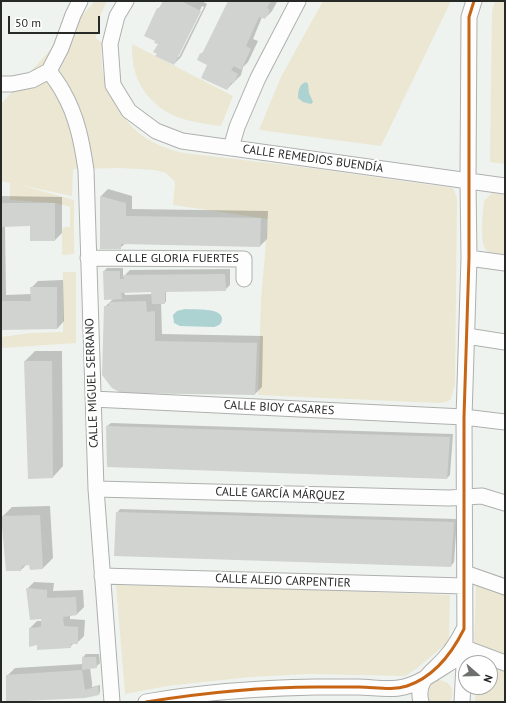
<!DOCTYPE html>
<meta charset="utf-8">
<style>
body{margin:0}
#map{position:relative;width:506px;height:703px;overflow:hidden;background:#eff3ef;font-family:"PT Sans",sans-serif}
canvas{display:block}
.frame{position:absolute;inset:0;border:2px solid #272927;pointer-events:none}
.north{position:absolute;left:458px;top:655px;width:40px;height:40px;box-sizing:border-box;background:#fff;border:1px solid #a9a9a9;border-radius:50%;rotate:110deg;font-size:11px;font-weight:700;line-height:16px;text-align:center;color:#272927}
.north::after{content:'';display:block;margin:auto;width:14px;height:18px;background:#6d706d;clip-path:polygon(50% 0,100% 100%,50% 72%,0 100%)}
.scale{position:absolute;left:8px;top:16px;width:92px;height:18px;box-sizing:border-box;border:2px solid #272927;border-top:0;padding-left:5px;font-size:12px;line-height:14px;white-space:nowrap;color:#272927;-webkit-text-stroke:3px #fff;paint-order:stroke}
</style>
<div id="map">
<canvas width="506" height="703"></canvas>
<div class="frame"></div>
<div class="north">N</div>
<div class="scale">50 m</div>
</div>
<script>
const ctx = document.querySelector('canvas').getContext('2d');
ctx.lineJoin = 'round';
function fill(path, color) { ctx.fillStyle = color; ctx.fill(path, 'evenodd'); }
function stroke(path, color, width, dash) { ctx.strokeStyle = color; ctx.lineWidth = width; ctx.lineCap = dash ? 'butt' : 'round'; ctx.setLineDash(dash || []); ctx.stroke(path); }
function drawText(font, color, halo, rows, align = 'center') {
  ctx.font = font + ' "PT Sans",sans-serif'; ctx.lineWidth = 4; ctx.setLineDash([]); ctx.textBaseline = 'middle'; ctx.strokeStyle = halo; ctx.fillStyle = color; for (const [text, x, y, turn = 0] of rows) {
    ctx.save(); ctx.translate(x, y); ctx.rotate((+turn || 0) * Math.PI / 180); ctx.textAlign = isNaN(turn) ? turn : align; if (halo) ctx.strokeText(text, 0, 0); ctx.fillText(text, 0, 0); ctx.restore();
  }
}
fill(new Path2D(`
 M95 1H107L99 18 96 38 102 43C100 66 103 81 114 102 130 131 151 146 184 153L302 167 453 188 457 198 455 384 451 399 446 402 439 403 258 395 261 300 268 219 173 205 175 182 166 173 155 170 120 168 73 169 72 196 20 185 74 200V254L62 255V230L64 227H70V207L55 203 10 200V183L1 181V104Z
 M323 1H451L381 146 259 130 281 77Z
 M495 1H505V164L490 162 492 11Z
 M132 44 233 96 221 126C206 124 189 122 175 116 153 107 136 86 133 62 132 56 132 50 132 44Z
 M492 193 505 195V256C499 256 492 255 487 251 479 245 483 212 484 201Z
 M63 272H76V343L1 348V337L31 333 63 332Z
 M116 585 235 587 450 595 449 638 446 644 416 669 405 676 308 674 250 677 167 686 125 694Z
 M476 585 505 595V656L474 642Z
 M490 664 505 670V702H475L476 687H490Z
 M435 680C449 679 457 689 450 702H430L426 698C427 690 427 684 435 680Z`), '#ebe7d2');
fill(new Path2D(`
 M306 82 308 84 309 93 313 102 311 104 303 102 298 98C298 92 299 84 306 82Z
 M185 309C193 310 222 307 222 319 222 324 218 326 214 327L180 326 174 323 173 315 177 311Z`), '#acd2d2');
fill(new Path2D(`
 M165 1H202L207 4 181 57 174 64 160 44 158 9ZM202 6 204 7 179 57H177Z
 M229 1H275L277 2 272 11 265 18 262 17 253 39 258 41 248 62 243 67 241 75 227 89 201 54 207 48Z
 M108 189 132 196V209L268 211 267 239 260 246 126 243 120 248 101 196Z
 M1 196 62 197V233L55 240H31V225L5 226 6 295 31 294V288L38 281 63 280 64 321 57 329H1Z
 M107 268H123V277L130 270 230 269V285L225 290 166 291V302L161 303 162 334 263 336 262 387 255 394 121 392 105 307 113 299 104 271ZM124 291H154L153 294 125 295Z
 M35 351H62L63 466 53 477 29 478 25 361Z
 M111 423 453 434 450 475 447 478 107 426Z
 M50 506 53 558 43 568 29 564 26 565 21 570 2 517 12 507Z
 M120 509 457 519 454 562 451 566 117 513Z
 M34 582 54 583 53 591 83 590 84 607 77 614 70 615V619L85 620 84 636 77 643H74L70 647 38 644 30 628 37 621H42L41 618 27 589Z
 M86 654H99L100 663 96 667 90 668 92 682V687L100 685V692L99 694 7 676 15 668 83 664V657Z`), '#0003');
fill(new Path2D(`
 M163 1H181L201 11 174 65 155 56 157 54 153 52 158 44 154 43 155 41 144 36 157 8 159 9Z
 M228 1H271L267 8 270 10 265 19 259 17 246 46 251 49 241 70 234 66 231 70 238 74 234 83H231L227 90 201 78 207 65 197 60 200 53 202 54Z
 M100 196 126 203V216L261 218 260 247 121 244V249H100Z
 M1 203H55V241H30V226L1 227Z
 M103 271H120V279H124L123 275 225 274 226 291 165 292V304H152L151 292 121 293 122 299 104 300Z
 M30 287H57V329L1 330V301H31Z
 M146 301 147 312 155 311V341L257 343 255 395 121 393 112 388 102 375 104 306H109V302Z
 M24 361H52L53 478 28 479Z
 M106 426 450 437 447 479 107 467Z
 M116 512 454 522 451 567 114 556Z
 M40 515 43 569 30 570 29 565 22 566 21 571H6L1 516Z
 M26 588 47 590V598L76 597 77 615 63 617 64 626 78 627V644H71V648L37 650V645L29 647V628L41 627V619L30 620Z
 M82 657H96L97 668 82 670Z
 M82 670 85 690 98 686 99 695 85 698 6 702V675Z`), '#d0d3d0');
const minor = new Path2D(`
 M126 1 117 16 110 44 113 85 129 111 156 131 182 141 505 186
 M49 71C54 78 59 84 63 92 77 116 82 143 86 170L96 489 112 702
 M1 84H12L32 80 49 71 61 48 73 15 80 1
 M231 148 237 127 258 78 298 1
 M88 258 244 259V279
 M469 258 505 263
 M467 336 505 342
 M93 399 464 417 505 422
 M96 489 449 498 482 496 505 503
 M465 573 505 587
 M102 576 465 586
 M465 648 505 663
 M146 702C202 692 259 688 316 687 330 687 344 687 358 687 373 687 389 691 404 687 428 681 448 661 471 651
 M421 702C415 680 433 672 445 658 453 649 459 639 464 629
 M462 702 465 648 464 417 469 258 468 181 469 17 474 1`);
stroke(minor, '#aeb0ae', 17);
stroke(minor, '#fdfdfd', 15);
stroke(new Path2D(`
 M146 702C202 693 259 687 316 687 330 687 345 687 359 687 375 687 392 691 407 686 434 677 452 653 464 629V417L469 258V17L474 1`), '#c86514', 3);
drawText('12px', '#272927', '#fff', [
 ["CALLE REMEDIOS BUENDÍA",313,159,8],
 ["CALLE GLORIA FUERTES",177,259],
 ["CALLE MIGUEL SERRANO",92,383,-92],
 ["CALLE BIOY CASARES",279,408,3],
 ["CALLE GARCÍA MÁRQUEZ",280,494,2],
 ["CALLE ALEJO CARPENTIER",283,581,2]
]);
</script>
